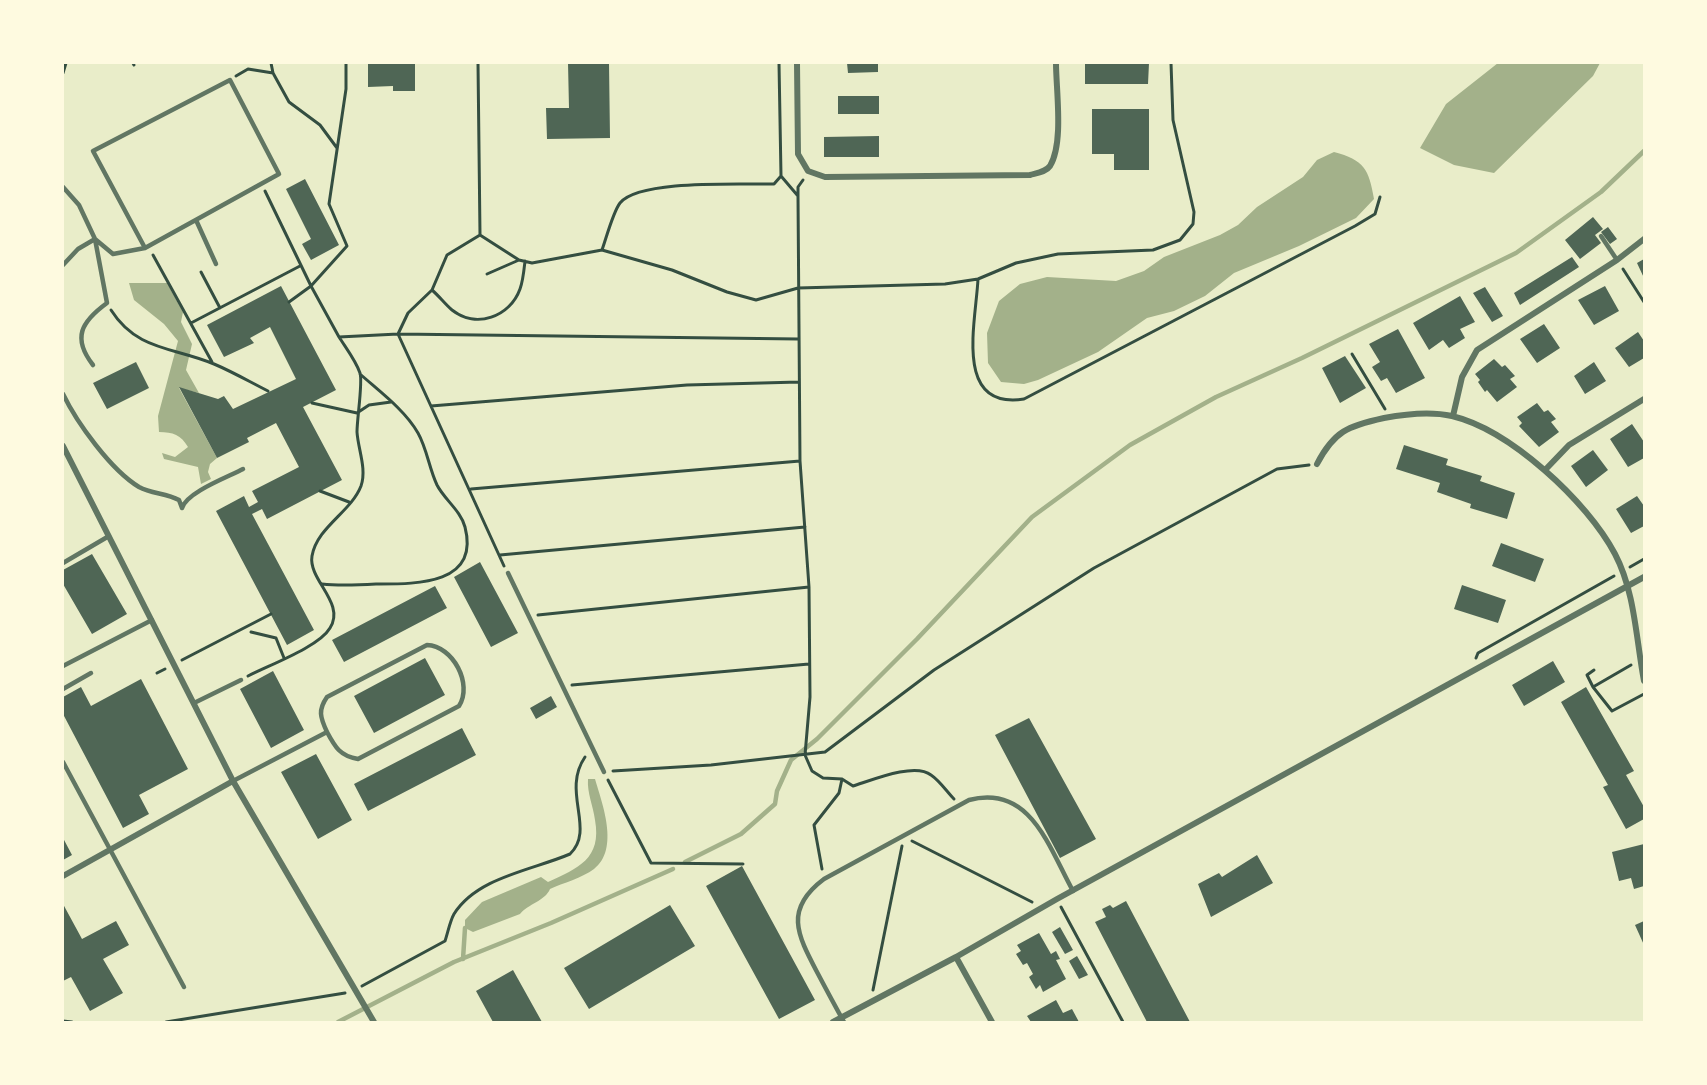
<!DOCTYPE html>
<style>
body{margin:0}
#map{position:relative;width:1707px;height:1085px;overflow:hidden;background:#e9edc9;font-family:Cabin,sans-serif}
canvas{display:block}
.frame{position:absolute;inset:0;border:64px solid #fefae0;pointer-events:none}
</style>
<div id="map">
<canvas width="1707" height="1085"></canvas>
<div class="frame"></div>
</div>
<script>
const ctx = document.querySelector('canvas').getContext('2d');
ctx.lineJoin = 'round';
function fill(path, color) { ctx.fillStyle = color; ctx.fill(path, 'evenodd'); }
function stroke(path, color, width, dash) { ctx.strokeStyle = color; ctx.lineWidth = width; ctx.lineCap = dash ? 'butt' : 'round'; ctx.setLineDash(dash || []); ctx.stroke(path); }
fill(new Path2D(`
 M1498 63H1600L1593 76 1494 173 1454 165 1420 148 1446 104Z
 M1334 152C1364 160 1369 169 1374 199L1356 218 1299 246 1234 273 1205 296 1174 311 1147 318 1098 352 1038 380 1024 384 1001 382 988 363 987 333 999 301 1020 284 1047 277 1116 281 1144 271 1164 257 1220 235 1238 225 1257 207 1303 177 1317 160Z
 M129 283H167L183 312 181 322 192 344 186 370 199 393 179 388 217 458 210 464 208 472 211 479 201 484 198 467 164 459 162 453 175 457 188 447C181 435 173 432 159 432L158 416 178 341 164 324 134 300Z
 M588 779H595C602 803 620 849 594 869 582 878 563 883 550 889 545 901 528 904 520 914L473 932 465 928V920L482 902 541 877 548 882C578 868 602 859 595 820 593 805 587 793 588 779Z`), '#a3b18a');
stroke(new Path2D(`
 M685 862 741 834 775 804 777 791 791 760 817 739 917 639 1032 517 1130 445 1216 397 1302 358 1516 253 1601 192 1644 151
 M463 959 465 928
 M338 1022 454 962 551 923 673 869`), '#a3b18a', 4.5);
fill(new Path2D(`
 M368 63H415V91H393V86L368 87Z
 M568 63H609L610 138 547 139 546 108H569Z
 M847 63H878V72L848 73Z
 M1085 63H1149L1148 84H1085Z
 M838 96H879V114H838Z
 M1092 109H1149V170H1114V154H1092Z
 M879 136V157H824V137Z
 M305 179 339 245 311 260 302 244 311 239 286 189Z
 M1593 217 1603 229 1595 235 1601 243 1580 259 1565 240Z
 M1608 227 1617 239 1610 244 1601 232Z
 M1572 257 1579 267 1520 305 1514 293Z
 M1644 259V278L1637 263Z
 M281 286 336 390 303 407 342 480 267 519 262 509 252 514 314 630 287 645 216 511 244 496 249 507 258 502 252 491 299 467 276 423 247 438 249 442 217 458 179 387 218 399 224 396 233 409 296 379 270 327 250 338 254 343 224 357 207 325Z
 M1605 286 1619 311 1594 325 1578 300Z
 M1485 287 1503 316 1492 322 1473 293Z
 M1460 296 1475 322 1460 329 1465 338 1449 348 1443 340 1429 350 1413 323Z
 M1544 324 1560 348 1537 363 1520 339Z
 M1398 329 1425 378 1396 393 1387 378 1381 381 1372 367 1380 362 1369 344Z
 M1638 332 1644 341V358L1629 367 1615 348Z
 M1345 356 1366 388 1340 403 1322 368Z
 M1494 359 1502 367 1505 365 1515 376 1510 379 1517 387 1497 402 1487 390 1485 392 1478 382 1480 380 1475 374Z
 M136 362 149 388 107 409 93 383Z
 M1594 362 1606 381 1585 394 1574 376Z
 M1537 403 1544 412 1548 410 1556 419 1551 422 1559 432 1539 447 1519 426 1522 423 1517 417Z
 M1632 424 1644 442V458L1628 467 1610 439Z
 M1404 445 1448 459 1446 465 1482 476 1480 481 1515 493 1507 519 1470 508 1471 504 1437 492 1440 483 1396 469Z
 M1593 450 1608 470 1586 487 1571 466Z
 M1637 496 1644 506V526L1631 533 1616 509Z
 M1501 543 1544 559 1535 582 1492 566Z
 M92 554 127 614 92 634 63 584V570Z
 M480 562 518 633 491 647 454 577Z
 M1462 585 1506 600 1498 623 1454 609Z
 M435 586 447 608 344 662 332 640Z
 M425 658 445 695 374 733 354 696Z
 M1553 661 1565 682 1524 706 1512 685Z
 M273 671 304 730 271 748 240 689Z
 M141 679 188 769 139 795 149 814 123 828 63 714V697L81 687 91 706Z
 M1586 687 1634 771 1626 775 1644 807V819L1626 829 1603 787 1608 785 1561 702Z
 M551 696 557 707 536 719 530 708Z
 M1029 718 1096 839 1060 858 995 735Z
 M462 728 476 755 368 811 354 784Z
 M316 754 352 820 318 839 281 772Z
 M63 838 72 855 63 860Z
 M1644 844V886L1634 889 1631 878 1619 881 1612 852Z
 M1257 855 1273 883 1211 917 1198 884 1219 873 1222 877Z
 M742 866 815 1000 779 1019 706 886Z
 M1126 901 1190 1022H1147L1095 922 1106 917 1102 909 1110 905 1113 908Z
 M63 904 82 939 116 921 129 945 103 959 123 993 90 1011 71 977 63 981Z
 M670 905 695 946 589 1009 564 968Z
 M1644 921V945L1635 925Z
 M1060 927 1073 950 1065 954 1052 932Z
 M1039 933 1051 954 1056 951 1060 959 1056 960 1066 979 1043 992 1040 985 1036 989 1029 977 1033 974 1027 963 1023 965 1016 954 1021 951 1017 945Z
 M1077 956 1088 975 1079 979 1069 961Z
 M513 970 542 1022H493L476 991Z
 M1056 1000 1063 1013 1072 1009 1079 1022H1031L1027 1016Z`), '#4f6655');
stroke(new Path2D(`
 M133 63 134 65
 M346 63V89L329 204 347 246 311 286 339 337 398 334 408 313 432 290 447 255 480 235 478 63
 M779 63 781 176 798 196
 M63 73 66 63
 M273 73 289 102 320 125 337 148
 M236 76 248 69 273 73 271 63
 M803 180 798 187V196L800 461 809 587 810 697 805 755 812 771 823 778 842 779 853 786C872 780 915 762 931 775 940 781 947 792 954 799
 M265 191 311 286 289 302
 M480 235 519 260 532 263 602 250C606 239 613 212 620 203 640 179 742 185 774 184L781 176
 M602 250 672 270 727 292 756 300 798 288 945 284 978 279 1016 263 1058 254 1153 250 1180 240 1193 224 1194 212 1173 120 1171 63
 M153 255 212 362
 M1623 269 1644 302
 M201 272 220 308
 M487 274 519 260
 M978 279C976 322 953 410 1024 399L1355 226 1375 214 1380 197
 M432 290C439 296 445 304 452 310 476 329 510 317 520 289 523 281 524 270 525 261
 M111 310C137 351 174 347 214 364 233 372 250 382 268 391
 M191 323 300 266
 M1352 354 1385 409
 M312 403 357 413 369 405 391 402
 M431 406 687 385 799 382
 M471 489 800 461
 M320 491 349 502
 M500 555 805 527
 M504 566 398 334 798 339
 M1630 567 1644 559
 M322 584C340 586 358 585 377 584 416 584 480 585 465 527 461 511 444 499 437 485 429 468 427 449 418 433 405 410 379 391 360 374
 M538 615 809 587
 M251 632 276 638 284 658
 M1476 658 1478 653 1614 576
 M182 660 271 614
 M1631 665 1593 687 1612 711 1644 694
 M157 673 165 669
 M248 676C269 665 319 647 330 628 346 603 308 580 312 556 317 527 351 512 361 486 367 469 358 449 357 432 357 418 363 382 360 373 356 361 346 348 339 337
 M572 685 809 664
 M1593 687 1587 675 1594 670
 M613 771 711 765 825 752 934 670 1094 568 1277 469 1309 465
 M608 780 651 863 743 864
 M912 841 1032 902
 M822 869 814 825 839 793 842 779
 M1061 907 1123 1022
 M362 986 445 941C448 932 450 921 454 914 477 877 533 870 570 854 596 829 561 792 585 757
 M873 990 902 846
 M63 1021 72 1022
 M166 1022 345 993`), '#344e41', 3);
stroke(new Path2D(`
 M63 187 79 205 95 239 113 254 145 248 279 174 230 80 93 151 145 248
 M196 220 216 264
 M1601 236 1617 260
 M63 265 78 249 95 239 107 303C81 322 72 338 93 365
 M63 394C77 423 111 470 139 487 152 494 166 493 179 500L182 508
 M182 508C187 492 228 477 243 469
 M63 563 109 536
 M508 573 604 772
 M63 666 152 620
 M63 689 91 673
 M194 703 241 680
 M63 762 184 987
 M233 781 327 732C320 717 318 710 327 697L427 645C453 646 473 684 459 706L358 759C340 756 335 747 327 732
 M844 1022C835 1006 826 989 817 972 797 934 784 909 824 879L969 800C1031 784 1049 848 1073 891`), '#617663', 4.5);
stroke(new Path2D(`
 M797 63 798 154 808 171 825 177 1030 175C1037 173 1046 172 1050 166 1064 143 1056 90 1056 63
 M1453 416 1462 377 1477 350 1617 260 1644 239
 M63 446 233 781 374 1022
 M1317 464C1334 431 1348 426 1384 418 1405 414 1430 411 1452 416 1510 430 1587 501 1615 554 1635 592 1636 639 1644 681
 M1546 469 1569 445 1644 399
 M63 876 233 781
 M956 957 992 1022
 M833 1022 956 957 1057 899 1644 577`), '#617663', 6);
</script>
